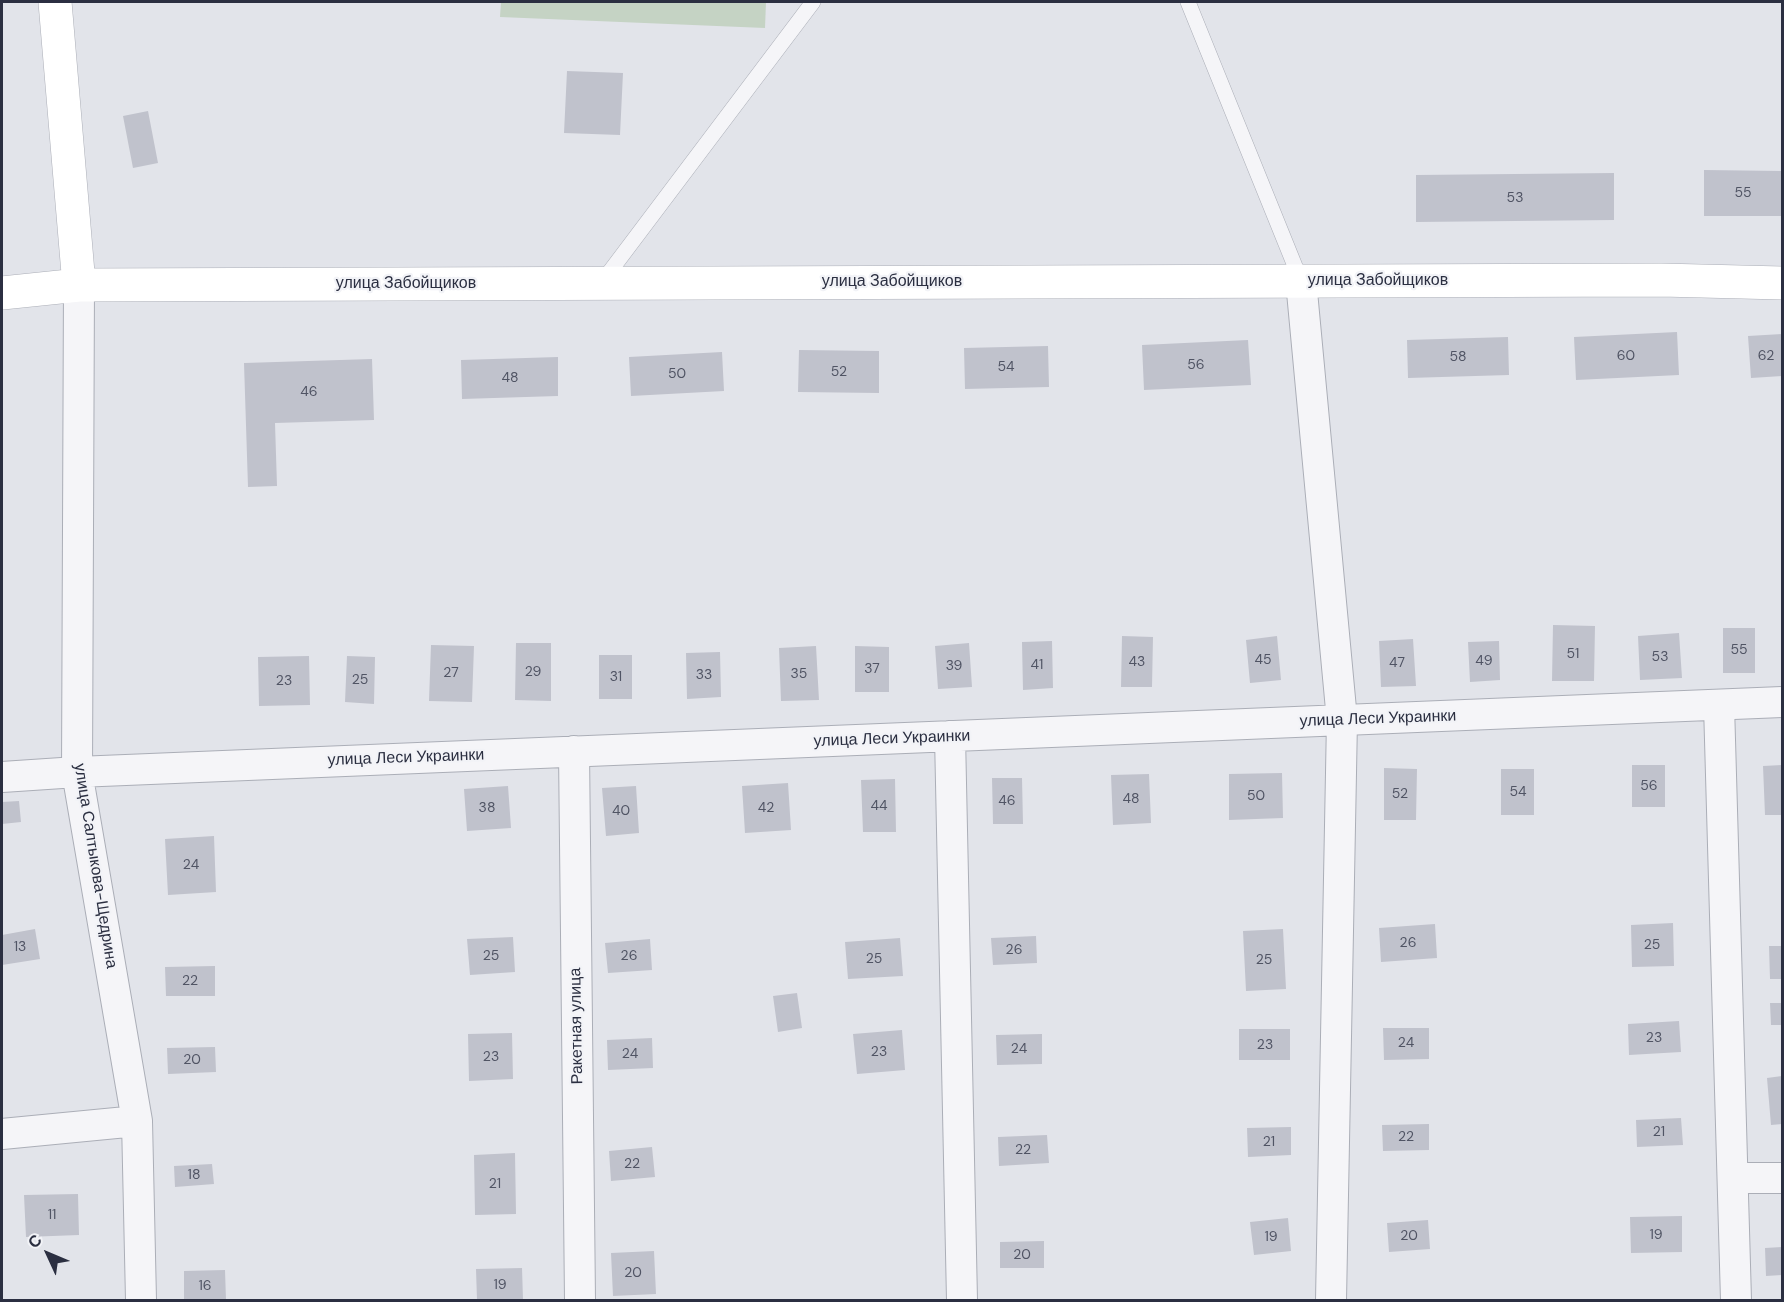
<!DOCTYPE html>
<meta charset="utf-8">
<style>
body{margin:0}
#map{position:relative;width:1784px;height:1302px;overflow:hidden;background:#e2e4ea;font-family:"DM Sans",sans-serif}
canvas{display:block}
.frame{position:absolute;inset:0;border:3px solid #2b2f41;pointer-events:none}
.north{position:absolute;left:18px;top:1224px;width:60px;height:60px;-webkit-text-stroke:4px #f2f3f7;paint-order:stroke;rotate:314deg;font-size:16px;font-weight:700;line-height:24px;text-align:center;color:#2b2f41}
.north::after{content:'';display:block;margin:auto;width:21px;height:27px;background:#2b2f41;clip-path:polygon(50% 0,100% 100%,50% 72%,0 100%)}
</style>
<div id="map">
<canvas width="1784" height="1302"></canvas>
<div class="frame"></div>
<div class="north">С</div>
</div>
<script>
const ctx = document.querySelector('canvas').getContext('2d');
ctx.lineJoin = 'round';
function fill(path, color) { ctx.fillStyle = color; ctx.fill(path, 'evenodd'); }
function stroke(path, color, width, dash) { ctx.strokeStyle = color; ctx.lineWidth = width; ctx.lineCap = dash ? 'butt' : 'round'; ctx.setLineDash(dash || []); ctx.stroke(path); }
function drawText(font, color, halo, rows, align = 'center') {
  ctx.font = font + ' "DM Sans",sans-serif'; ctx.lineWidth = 4.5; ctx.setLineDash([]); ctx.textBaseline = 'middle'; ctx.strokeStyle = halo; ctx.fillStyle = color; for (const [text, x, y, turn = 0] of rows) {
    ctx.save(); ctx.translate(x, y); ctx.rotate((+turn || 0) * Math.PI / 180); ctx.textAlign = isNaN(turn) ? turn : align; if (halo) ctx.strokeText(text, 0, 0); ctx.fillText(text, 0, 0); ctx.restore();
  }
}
fill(new Path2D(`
 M501 2H766L765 28 500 17Z`), '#c5d3c4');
fill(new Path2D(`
 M567 71 623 73 620 135 564 133Z
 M148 111 158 163 133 168 123 116Z
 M1704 170 1782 171V216H1704Z
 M1614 173V220L1416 222V175Z
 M1677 332 1679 375 1576 380 1574 337Z
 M1782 334V376L1751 378 1748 336Z
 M1508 337 1509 375 1408 378 1407 340Z
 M1248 340 1251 385 1144 390 1142 345Z
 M1048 346 1049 387 965 389 964 348Z
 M799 350 879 351V393L798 392Z
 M722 352 724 391 631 396 629 357Z
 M558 357V396L462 399 461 360Z
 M372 359 374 420 275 423 277 486 248 487 244 363Z
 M1553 625 1595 626 1594 681H1552Z
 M1723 628H1755V673H1723Z
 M1679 633 1682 678 1640 680 1638 636Z
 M1122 636 1153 637 1152 687H1121Z
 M1277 636 1281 680 1250 683 1246 640Z
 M1413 639 1416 686 1381 687 1379 641Z
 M1052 641 1053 688 1023 690 1022 642Z
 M1499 641 1500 680 1470 682 1468 642Z
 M516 643H551V701L515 700Z
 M969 643 972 687 938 689 935 646Z
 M431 645 474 646 472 702 429 701Z
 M816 646 819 700 781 701 779 648Z
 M855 646 889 647V692H855Z
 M720 652 721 697 687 699 686 653Z
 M599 655H632V699H599Z
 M309 656 310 705 259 706 258 657Z
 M347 656 375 657 374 704 345 702Z
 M1632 765H1665V807H1632Z
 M1782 765V815H1765L1763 766Z
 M1384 768 1417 769 1416 820H1384Z
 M1501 769H1534V815H1501Z
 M1282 773 1283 818 1229 820V774Z
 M1149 774 1151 823 1113 825 1111 775Z
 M992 778H1022L1023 824H993Z
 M895 779 896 832H863L861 780Z
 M788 783 791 830 745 833 742 786Z
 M508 786 511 828 467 831 464 789Z
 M636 786 639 833 606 836 602 788Z
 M19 801 21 822 2 824V802Z
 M214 836 216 892 168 895 165 839Z
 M1673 923 1674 966 1632 967 1631 925Z
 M1435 924 1437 958 1381 962 1379 928Z
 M35 929 40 959 2 965V935Z
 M1283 929 1286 989 1246 991 1243 931Z
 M1036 936 1037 963 993 965 991 938Z
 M513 937 515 972 470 975 467 939Z
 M900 938 903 976 848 979 845 942Z
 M650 939 652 970 608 973 605 943Z
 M1769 946H1782V979H1770Z
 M215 966V996H166L165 967Z
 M797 993 802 1028 778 1032 773 996Z
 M1770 1003H1782V1025H1771Z
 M1679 1021 1681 1052 1629 1055 1628 1024Z
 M1383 1028H1429V1059L1384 1060Z
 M1239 1029H1290V1060H1239Z
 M902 1030 905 1070 857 1074 853 1034Z
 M512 1033 513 1079 469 1081 468 1034Z
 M1042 1034V1064L997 1065 996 1035Z
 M652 1038 653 1068 608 1070 607 1040Z
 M215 1047 216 1072 168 1074 167 1048Z
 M1782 1076V1124L1771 1125 1767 1078Z
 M1681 1118 1683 1145 1637 1147 1636 1120Z
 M1429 1124V1150L1383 1151 1382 1125Z
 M1291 1127V1155L1248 1157 1247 1128Z
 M1047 1135 1049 1163 999 1166 998 1137Z
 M652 1147 655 1177 611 1181 609 1151Z
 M515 1153 516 1214 475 1215 474 1155Z
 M212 1164 214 1184 175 1187 174 1166Z
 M78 1194 79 1235 26 1237 24 1195Z
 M1682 1216V1252L1631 1253 1630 1217Z
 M1288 1218 1291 1251 1254 1255 1250 1222Z
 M1428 1220 1430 1249 1389 1252 1387 1223Z
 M1044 1241V1268H1000V1242Z
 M1782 1247V1275L1766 1276 1765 1248Z
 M654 1251 656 1294 613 1296 611 1253Z
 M522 1268 523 1300H477L476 1269Z
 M225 1270 226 1300H184V1271Z`), '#c0c2cc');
const service = new Path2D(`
 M1188 2 1301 281
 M602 282 813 2`);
const minor = new Path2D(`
 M1301 281 1342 720 1331 1300
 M79 285 77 772 137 1121 141 1300
 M1719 705 1736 1300
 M950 736 962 1300
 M574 751 580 1300
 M2 777 77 772 1782 702
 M2 1134 137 1121
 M1733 1178H1782`);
const secondary = new Path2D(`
 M55 2 79 285
 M2 293 79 285 1661 280 1782 283`);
stroke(service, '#abaeb7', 16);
stroke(minor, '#abaeb7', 32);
stroke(secondary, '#abaeb7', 34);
stroke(service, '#f5f5f8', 15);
stroke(minor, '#f5f5f8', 30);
stroke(secondary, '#fff', 33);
drawText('14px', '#505464', null, [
 ["55",1743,193],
 ["53",1515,198],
 ["60",1626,356],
 ["62",1766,356],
 ["58",1458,357],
 ["56",1196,365],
 ["54",1006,367],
 ["52",839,372],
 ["50",677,374],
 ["48",510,378],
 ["46",309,392],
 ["55",1739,650],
 ["51",1573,654],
 ["53",1660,657],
 ["45",1263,660],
 ["49",1484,661],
 ["43",1137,662],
 ["47",1397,663],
 ["41",1037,665],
 ["39",954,666],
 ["37",872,669],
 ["29",533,672],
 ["27",451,673],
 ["35",799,674],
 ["33",704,675],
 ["31",616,677],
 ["25",360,680],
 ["23",284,681],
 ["56",1649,786],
 ["54",1518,792],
 ["52",1400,794],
 ["50",1256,796],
 ["48",1131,799],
 ["46",1007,801],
 ["44",879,806],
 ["38",487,808],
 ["42",766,808],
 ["40",621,811],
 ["24",191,865],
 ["26",1408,943],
 ["25",1652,945],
 ["13",20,947],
 ["26",1014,950],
 ["25",491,956],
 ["26",629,956],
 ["25",874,959],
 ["25",1264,960],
 ["22",190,981],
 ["23",1654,1038],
 ["24",1406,1043],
 ["23",1265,1045],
 ["24",1019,1049],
 ["23",879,1052],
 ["24",630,1054],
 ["23",491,1057],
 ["20",192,1060],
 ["21",1659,1132],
 ["22",1406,1137],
 ["21",1269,1142],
 ["22",1023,1150],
 ["22",632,1164],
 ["18",194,1175],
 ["21",495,1184],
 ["11",52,1215],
 ["19",1656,1235],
 ["20",1409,1236],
 ["19",1271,1237],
 ["20",1022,1255],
 ["20",633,1273],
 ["19",500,1285],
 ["16",205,1286]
]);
drawText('16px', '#2b2f41', '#f2f3f7', [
 ["улица Забойщиков",1378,281],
 ["улица Забойщиков",892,282],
 ["улица Забойщиков",406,284],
 ["улица Леси Украинки",1378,719,-2],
 ["улица Леси Украинки",892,739,-2],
 ["улица Леси Украинки",406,758,-2],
 ["улица Салтыкова-Щедрина",95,866,81],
 ["Ракетная улица",577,1026,-91]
]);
</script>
